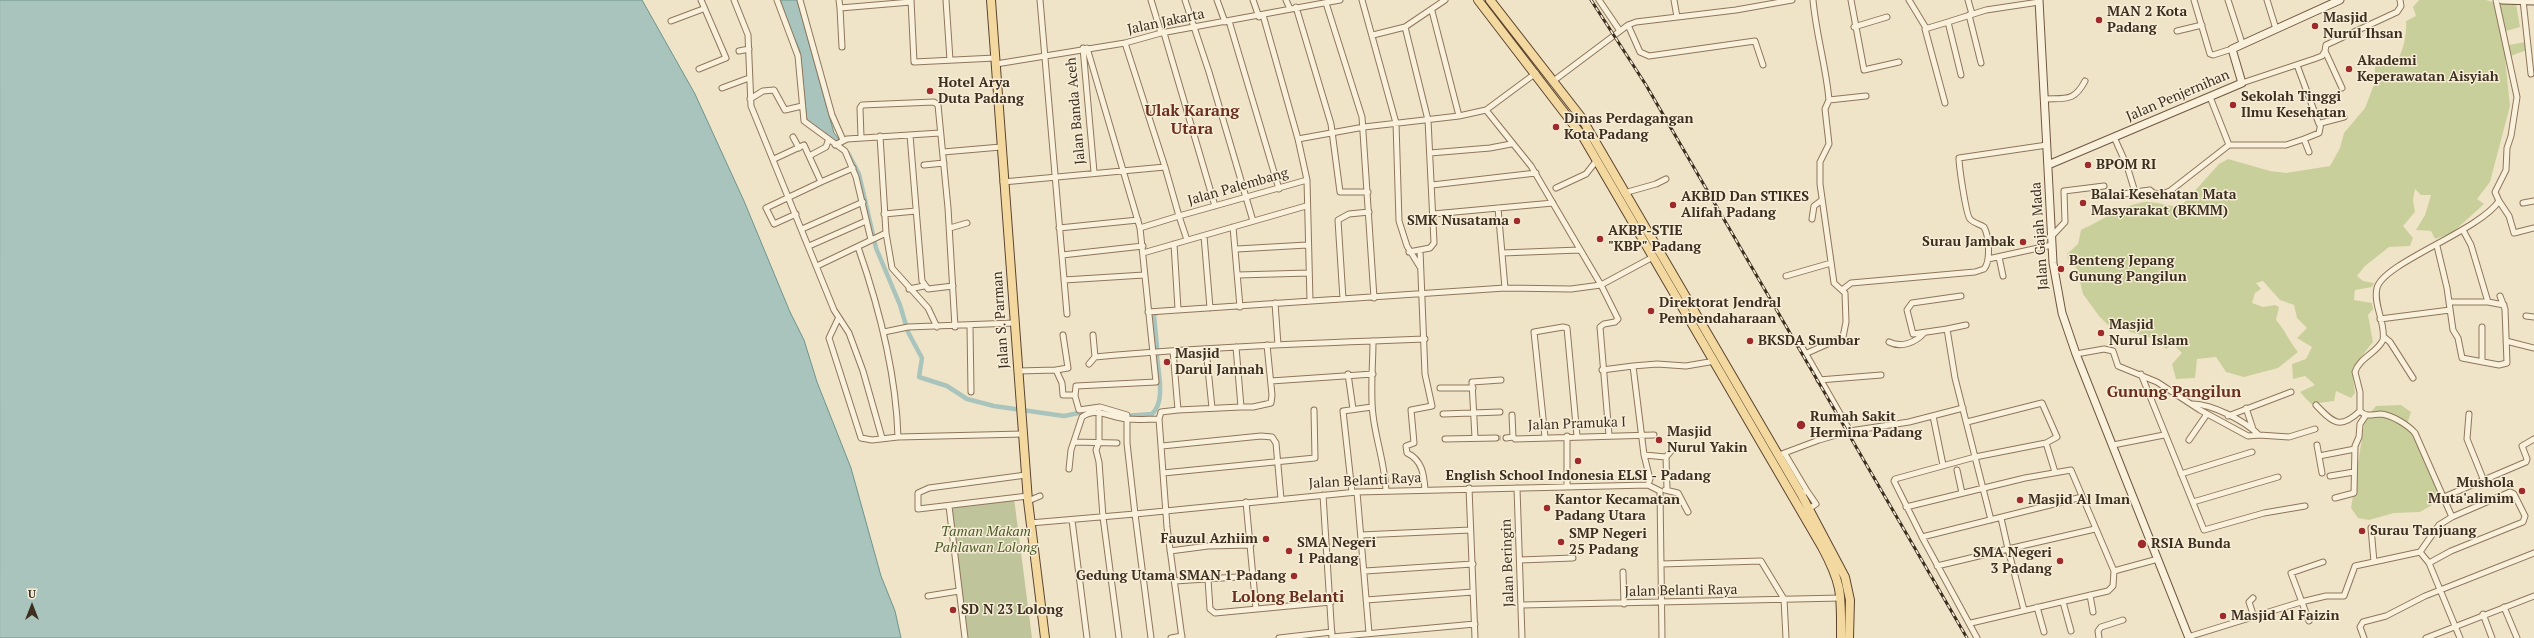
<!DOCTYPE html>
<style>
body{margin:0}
#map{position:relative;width:2534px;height:638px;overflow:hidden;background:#f0e4c8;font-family:"PT Serif",serif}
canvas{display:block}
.north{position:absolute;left:12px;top:586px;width:40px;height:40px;-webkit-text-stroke:3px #f7eed8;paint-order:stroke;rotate:0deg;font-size:11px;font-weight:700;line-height:16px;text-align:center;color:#3d2e20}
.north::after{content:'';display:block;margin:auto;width:14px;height:18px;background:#3d2e20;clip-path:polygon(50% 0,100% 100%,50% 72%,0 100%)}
</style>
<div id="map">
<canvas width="2534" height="638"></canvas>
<div class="north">U</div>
</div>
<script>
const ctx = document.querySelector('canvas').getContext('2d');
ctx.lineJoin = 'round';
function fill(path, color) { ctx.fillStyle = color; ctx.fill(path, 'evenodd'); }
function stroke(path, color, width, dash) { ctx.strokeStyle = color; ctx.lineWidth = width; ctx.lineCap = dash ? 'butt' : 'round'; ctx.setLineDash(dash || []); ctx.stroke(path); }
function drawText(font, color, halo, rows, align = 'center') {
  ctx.font = font + ' "PT Serif",serif'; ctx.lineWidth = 3; ctx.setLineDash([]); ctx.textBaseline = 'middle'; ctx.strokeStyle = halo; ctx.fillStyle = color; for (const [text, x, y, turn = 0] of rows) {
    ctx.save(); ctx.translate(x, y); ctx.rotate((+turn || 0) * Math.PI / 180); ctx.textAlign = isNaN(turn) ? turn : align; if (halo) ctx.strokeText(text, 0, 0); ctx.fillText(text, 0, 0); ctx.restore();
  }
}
fill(new Path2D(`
 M2419 0H2486L2496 3 2516 4 2520 27 2506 31 2509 45 2525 42 2527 50 2505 58 2510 106 2490 182 2477 199 2484 204 2452 233 2435 239 2431 231 2416 230 2425 215 2431 195H2421L2415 189 2413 200 2415 212 2403 226 2413 238 2410 246 2389 247 2365 266 2357 276 2363 281 2374 283 2372 287 2355 290 2354 300 2372 303 2373 309 2368 315 2373 342 2357 362 2353 378 2355 393 2351 398 2336 391 2334 401 2311 404 2300 392 2315 385 2305 376 2293 379 2292 364 2306 359 2312 347 2297 338 2307 328 2297 318 2294 305 2280 300 2263 281 2256 283 2261 289 2255 293 2252 303 2263 307 2275 305 2279 307 2276 320C2285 330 2289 341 2298 352L2278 368 2244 377 2226 372 2216 357 2197 359 2195 378 2176 379 2172 364 2182 353 2173 344 2166 349 2153 338 2130 332 2113 321 2108 325 2099 316 2083 294 2077 269 2069 261 2067 254 2078 244 2081 230C2099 222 2128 202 2147 202 2159 202 2168 207 2181 206L2219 164 2228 159 2270 171 2286 173 2330 166 2340 148 2344 133 2365 108 2375 82V66L2394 65C2403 54 2407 35 2406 21L2416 16 2413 7Z
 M2401 405 2411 412 2406 428 2419 442 2426 465 2443 498 2439 496 2432 505 2420 512 2394 513 2369 520 2358 518 2351 508 2365 419 2376 406Z`), '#c9cf9b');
fill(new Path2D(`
 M1014 498 1032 638H966L948 507Z`), '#bfc49a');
const water = new Path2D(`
 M0 0H642L695 94 744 201 790 312 804 340 817 382 851 468 881 576 895 611 901 638H0Z
 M779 0H797L834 133 839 139 835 142 807 122 800 52Z`);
fill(water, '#a9c4bc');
stroke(water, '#6f938a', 1);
stroke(new Path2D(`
 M848 153 859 174 876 248 900 305 908 332 922 358 919 377 947 386 967 399 994 406 1064 416 1093 410
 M1157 347 1154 315 1158 312
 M1125 416 1152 414C1166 401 1158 373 1157 355`), '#a9c4bc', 4.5);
stroke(new Path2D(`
 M1496 438H1506`), '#ccc0a6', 5, [5, 2.5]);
const street = new Path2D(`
 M734 0 748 35 751 106 834 310 849 333 863 371 882 438
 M777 0 798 56 804 121 845 151 856 177 871 240
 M800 0 832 115 843 140
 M839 0 840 8
 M911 0 914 62 995 58
 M946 0 950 60
 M1040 0 1067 314
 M1151 0 1161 33
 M1185 0 1209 72 1253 221
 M1217 0 1225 22
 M1253 0 1259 17
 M1286 0 1290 9
 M1362 0 1396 123 1399 221 1407 246 1420 267
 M1599 0 1620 31
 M1674 0 1677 17
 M1813 0C1816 34 1826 66 1829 100
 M1851 0 1864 70 1899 62
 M1909 0 1926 28
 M1968 0 1972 14
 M2194 0 2210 54 2213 55 2232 49
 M2228 0 2242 43
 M2267 0 2276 29
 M2523 0 2531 74
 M1326 3 1362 117 1374 298
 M1296 7 1331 124 1340 192H1368
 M1432 11 1459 116
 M1969 15 1981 63
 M671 21 703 9
 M1229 21 1279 189
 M1628 25 1640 52 1649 56 1755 41 1763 65
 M1405 27 1428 120 1434 243 1430 248 1409 252
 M1854 27 1887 17
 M2177 31 2202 25
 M1164 33 1215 206
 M1373 35 1405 27 1445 0
 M1125 43 1165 167
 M842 47 840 8 911 2
 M1083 48 1094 172
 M1087 48 1140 228 1156 382 1076 386 1075 396 1079 410 1100 407 1127 415V443L1135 514 1357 492 1648 485 1660 491
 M739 51 749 49
 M996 64 1125 43 1161 33 1340 0
 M2297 65 2319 124
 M699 69 726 58 701 0
 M1961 75 1948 22 1986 10 2039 2
 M1552 82 1628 25 1636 22 1736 10 1792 0
 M2242 83 2314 59 2322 56 2325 51
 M722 88 749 78
 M2342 88 2325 51 2326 45 2397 12 2401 6 2400 0
 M2210 97 2229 145H2286L2304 139 2309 152
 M750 99 763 91 774 90 785 110 802 106
 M2044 99C2066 98 2074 102 2085 81
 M1945 103 1925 29 1948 22
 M910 135 922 281 928 289 953 286
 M880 136 886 233 892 268 928 308 937 327
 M793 137 799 148
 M861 137 860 108 862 105 934 102 938 105 948 208 955 327
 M2114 137 2127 166 2135 192 2118 195
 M1298 139 1364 127 1459 116 1486 110 1536 73
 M2304 139 2319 133 2321 123 2344 117
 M835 145 847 139 940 133
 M943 152 1001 147
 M1430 153 1490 148 1511 144
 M811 155 826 147 828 141
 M774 159 804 145 821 182 853 168
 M924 165 944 163
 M1307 180 1310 301
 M1003 182 1165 167 1179 216 1307 180 1298 139 1263 15
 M1432 185 1536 173
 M1556 188 1586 174 1597 160
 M2135 192 2150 190C2155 196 2163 194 2170 191L2229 145
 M1624 193 1656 184 1666 179
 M2499 201 2509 216 2514 233 2534 228
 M2523 203 2534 201
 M1498 208 1505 288
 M796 214 774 224 766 208 821 182
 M884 214 916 211
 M1433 214 1553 203
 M1812 219 1814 206 1822 200
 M1233 227 1240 307
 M950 228 967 223
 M1059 228 1138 220
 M1140 228 1179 216 1187 240
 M802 229 863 202
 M2463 230 2471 245 2488 302
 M1204 236 1210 308
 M2051 237 2065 222 2064 191 2104 186
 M1174 244 1178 309
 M809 246 866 221
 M2437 246 2447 288 2453 330 2458 338 2462 358 2499 365 2507 363 2505 309 2500 296
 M858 247C879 307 896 372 898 437
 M1237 249 1307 245
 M1420 250 1425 374 1432 406 1411 410 1414 443 1406 446 1407 453C1422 460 1424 474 1425 490
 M1143 253 1306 206
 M1502 253 1579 250
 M1062 255 1143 246
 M1999 257 2003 276
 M1988 259 2052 245
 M817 266 886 233
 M1238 275 1309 273
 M1786 276 1831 263
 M1064 280 1144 275
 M909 289 924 286
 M1842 290 1851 283 1975 272 1984 269C1991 261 1989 236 1984 227 1980 224 1973 223 1970 219 1966 215 1959 166 1959 158L2047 145
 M1961 296 1912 303 1907 310 1913 334 1947 329 1955 378 1991 520
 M1343 299 1338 220 1349 214 1369 212
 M2449 302H2488L2504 305
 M1275 303 1278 345
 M1148 312 1505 288 1571 289 1601 285 1531 166 1486 110
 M2526 316 2534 317
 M838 319 829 338 861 438 872 440 898 437 1023 434
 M2380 319 2450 310
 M970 326 971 392
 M1947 329 1966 325
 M884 332 908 327 1014 323
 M1093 335 1095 357
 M2384 337 2390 342 2413 378
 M1373 341C1373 365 1370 391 1373 415 1376 441 1385 464 1386 491
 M2506 341 2534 348
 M1799 342 1850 431
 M1889 342C1901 348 1915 343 1924 333
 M1206 349 1212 408
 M1173 351 1178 410 1161 412 1159 419 1167 527 1182 638
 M1805 354 1843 337 1846 322 1845 293 1834 283 1820 184V162L1829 144 1825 109 1829 100 1866 96
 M2076 354 2104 349 2113 351 2118 366 2157 382 2200 410 2248 436 2259 435 2289 437 2315 429
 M2482 362V327
 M1089 364 1095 357C1205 347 1315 343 1425 339
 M1056 370 1068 368 1063 335
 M1602 370 1633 366
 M1018 371 1056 370 1062 383 1063 395H1075
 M1348 374 1353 409
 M2141 374 2204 530 2264 513 2305 506
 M1819 380 1881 375
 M1271 381 1373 374
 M1440 388H1473
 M2193 404C2212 404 2245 421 2259 435
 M2316 405C2333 423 2340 430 2360 411
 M1241 407H1253L1271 403 1272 395 1267 345
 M2246 408 2253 429
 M1178 410 1241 407 1236 347
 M1099 412V442L1096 450 1099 462 1103 517 1119 638
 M1443 414 1500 412
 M2469 414 2467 439 2484 481
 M1512 415 1513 437 1515 439 1654 435
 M1933 416 1943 465
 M2228 416 2291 392
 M1609 435 1600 327 1604 324 1615 322 1618 319 1601 285 1653 257
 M1567 436V486
 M1545 437 1534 332 1563 327 1567 328 1577 436
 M1475 438 1472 382 1501 380
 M1506 438 1513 437
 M1445 439 1496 438
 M2189 440 2207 414
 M1074 442 1117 443
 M2046 443 2055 472
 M2113 445 2164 435
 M2317 445 2322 473
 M1162 446 1261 436 1272 437 1276 443 1281 499
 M1785 454 1807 491
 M1644 455 1650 479 1648 485
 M1779 455 1819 440 1850 431 1909 422 1963 408
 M2319 456 2355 449
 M1666 457 1644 455 1633 366 1657 364 1686 366 1715 361
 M1069 469 1071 450 1082 417C1097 406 1112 419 1128 419 1138 420 1149 419 1159 419
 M1957 470 1962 493
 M1163 473 1315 458 1314 410
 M2181 474 2252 452
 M1026 475 929 488 918 493V509L1028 496
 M2330 476 2354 472
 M1469 488 1475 638
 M1517 488 1522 638
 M1667 489 1666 457 1672 450
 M1665 490 1678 493 1688 512
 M1660 491 1662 638
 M1352 492 1343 411 1372 407
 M1357 492 1369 633
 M1805 492 1807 491 1816 504 1809 509
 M1323 495 1332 638
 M2444 497 2526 462 2527 459 2522 446 2534 439
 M2335 498 2354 493 2355 446 2359 437 2360 424 2366 415
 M1028 501 1040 496
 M1246 502 1256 609
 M2193 502 2278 477
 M949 506 965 638
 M1906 507 2025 478 2071 470 2114 571
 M2452 517 2510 492 2514 494 2525 516 2523 522 2451 551 2429 563 2460 638
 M1072 520 1087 638
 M1030 523 1135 514 1151 638
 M2371 528 2374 562
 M1361 535 1470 530
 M1922 537 1894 481 1895 479 1975 457 2046 443 2057 437 2042 403 1967 422
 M1170 551 1208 546 1251 545
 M2420 552 2429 563
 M1520 560 1573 558
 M1661 564 1761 561 1784 599 1786 638
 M1937 566 2008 549 2001 518
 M1365 571 1473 564
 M1623 572 1624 604
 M1208 579 1210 609 1215 613 1331 602
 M1175 581 1253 576
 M2090 595 2093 612
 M928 596 959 591
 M2253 598 2249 602 2254 617
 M1366 600 1473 592
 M2063 602 2071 631
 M1522 605 1841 598
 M2037 607 2044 632
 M2504 607 2517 638
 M2024 610 2008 549 2095 529
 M2483 614 2492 638
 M2309 621 2291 573 2323 562
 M1971 623 2108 591 2113 586 2114 571 2158 559
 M1332 637 1475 624
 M2188 637 2301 602 2326 596H2344L2355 566 2420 552 2439 525 2452 517 2415 433C2408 425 2392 415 2381 414 2373 414 2367 418 2360 411V392L2355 372C2360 357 2377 353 2383 340 2386 323 2373 305 2377 288 2383 263 2479 231 2499 201L2495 192 2506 170 2507 148 2511 136 2517 97 2496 0
 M1171 638 1182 636
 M1279 638 1332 632
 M1977 638 1922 537 2082 497
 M2099 638 2098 631 2101 627 2123 620
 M2364 638 2360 627 2363 622 2386 616 2425 596 2534 553
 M2426 638 2534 596`);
const secondary = new Path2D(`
 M2039 0 2053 263 2062 313 2076 354 2189 638
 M2502 0 2534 1
 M2048 165 2242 83 2232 49 2340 0`);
const primary = new Path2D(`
 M991 0 1028 501 1045 638
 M1478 0 1583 137 1822 547C1843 586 1841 595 1841 638
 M1490 0 1581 117 1801 494 1845 577 1850 600 1849 638`);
stroke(street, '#8d765c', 7);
stroke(secondary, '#6f573f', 9);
stroke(primary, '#5b4430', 10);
stroke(street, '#faf1dc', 5);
stroke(secondary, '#faf1dc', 7);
stroke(primary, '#f3d9a0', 8);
const rail = new Path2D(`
 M1591 0 1646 85 1967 638`);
stroke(rail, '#3d2e20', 3);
stroke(rail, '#f7eed8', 1.5, [4.5]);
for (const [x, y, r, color] of [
 [2099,20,4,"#9e2a2b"],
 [2315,26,4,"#9e2a2b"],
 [2349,69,4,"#9e2a2b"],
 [930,91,4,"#9e2a2b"],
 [2233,105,4,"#9e2a2b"],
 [1556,127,4,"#9e2a2b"],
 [2088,165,4,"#9e2a2b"],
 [2083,203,4,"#9e2a2b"],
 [1673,205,4,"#9e2a2b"],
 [1517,221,4,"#9e2a2b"],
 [1600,239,4,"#9e2a2b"],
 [2023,242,4,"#9e2a2b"],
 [2061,269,4,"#9e2a2b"],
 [1651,311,4,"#9e2a2b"],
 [2101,333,4,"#9e2a2b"],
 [1750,341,4,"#9e2a2b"],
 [1167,362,4,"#9e2a2b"],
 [1801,425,5,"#9e2a2b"],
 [1659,440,4,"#9e2a2b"],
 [1578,461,4,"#9e2a2b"],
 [2522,491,4,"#9e2a2b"],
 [2020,500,4,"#9e2a2b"],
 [1547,508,4,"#9e2a2b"],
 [2362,531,4,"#9e2a2b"],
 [1266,539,4,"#9e2a2b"],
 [1561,542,4,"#9e2a2b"],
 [2142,544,5,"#9e2a2b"],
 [1289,551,4,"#9e2a2b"],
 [2060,561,4,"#9e2a2b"],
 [1294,576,4,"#9e2a2b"],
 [953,610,4,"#9e2a2b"],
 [2223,616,4,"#9e2a2b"]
]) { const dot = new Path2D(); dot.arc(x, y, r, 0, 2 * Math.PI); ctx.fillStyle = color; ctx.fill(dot); stroke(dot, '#f7eed8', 1.5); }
drawText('bold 14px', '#3d2e20', '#f7eed8', [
 ["MAN 2 Kota",2107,12],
 ["Padang",2107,28],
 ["Masjid",2323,18],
 ["Nurul Ihsan",2323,34],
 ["Akademi",2357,61],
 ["Keperawatan Aisyiah",2357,77],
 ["Hotel Arya",938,83],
 ["Duta Padang",938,99],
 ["Sekolah Tinggi",2241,97],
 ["Ilmu Kesehatan",2241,113],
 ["Dinas Perdagangan",1564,119],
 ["Kota Padang",1564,135],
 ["BPOM RI",2096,165],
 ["Balai Kesehatan Mata",2091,195],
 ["Masyarakat (BKMM)",2091,211],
 ["AKBID Dan STIKES",1681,197],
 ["Alifah Padang",1681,213],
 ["SMK Nusatama",1509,221,"right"],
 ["AKBP-STIE",1608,231],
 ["\"KBP\" Padang",1608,247],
 ["Surau Jambak",2015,242,"right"],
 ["Benteng Jepang",2069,261],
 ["Gunung Pangilun",2069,277],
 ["Direktorat Jendral",1659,303],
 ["Pembendaharaan",1659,319],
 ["Masjid",2109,325],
 ["Nurul Islam",2109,341],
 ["BKSDA Sumbar",1758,341],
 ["Masjid",1175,354],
 ["Darul Jannah",1175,370],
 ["Rumah Sakit",1810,417],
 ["Hermina Padang",1810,433],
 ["Masjid",1667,432],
 ["Nurul Yakin",1667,448],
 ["English School Indonesia ELSI - Padang",1578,476,"center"],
 ["Mushola",2514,483,"right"],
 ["Muta'alimim",2514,499,"right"],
 ["Kantor Kecamatan",1555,500],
 ["Padang Utara",1555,516],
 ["Masjid Al Iman",2028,500],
 ["Surau Tanjuang",2370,531],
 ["SMP Negeri",1569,534],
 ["25 Padang",1569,550],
 ["Fauzul Azhiim",1258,539,"right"],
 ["SMA Negeri",1297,543],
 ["1 Padang",1297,559],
 ["RSIA Bunda",2151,544],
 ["SMA Negeri",2052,553,"right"],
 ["3 Padang",2052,569,"right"],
 ["Gedung Utama SMAN 1 Padang",1286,576,"right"],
 ["SD N 23 Lolong",961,610],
 ["Masjid Al Faizin",2231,616]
], 'left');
drawText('14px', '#3d2e20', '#f7eed8', [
 ["Jalan Jakarta",1166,22,-12],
 ["Jalan Penjernihan",2178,96,-23],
 ["Jalan Banda Aceh",1076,111,-95],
 ["Jalan Palembang",1238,187,-16],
 ["Jalan Gajah Mada",2040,236,-94],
 ["Jalan S. Parman",1001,320,-94],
 ["Jalan Pramuka I",1577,424,-2],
 ["Jalan Belanti Raya",1365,481,-3],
 ["Jalan Beringin",1508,563,-92],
 ["Jalan Belanti Raya",1681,591,-1]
]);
drawText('italic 14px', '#4d5a26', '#f7eed8', [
 ["Taman Makam",986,532],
 ["Pahlawan Lolong",986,548]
]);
drawText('bold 16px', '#6b2e1e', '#f7eed8', [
 ["Ulak Karang",1192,111],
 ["Utara",1192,129],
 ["Gunung Pangilun",2174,392],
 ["Lolong Belanti",1288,597]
]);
</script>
